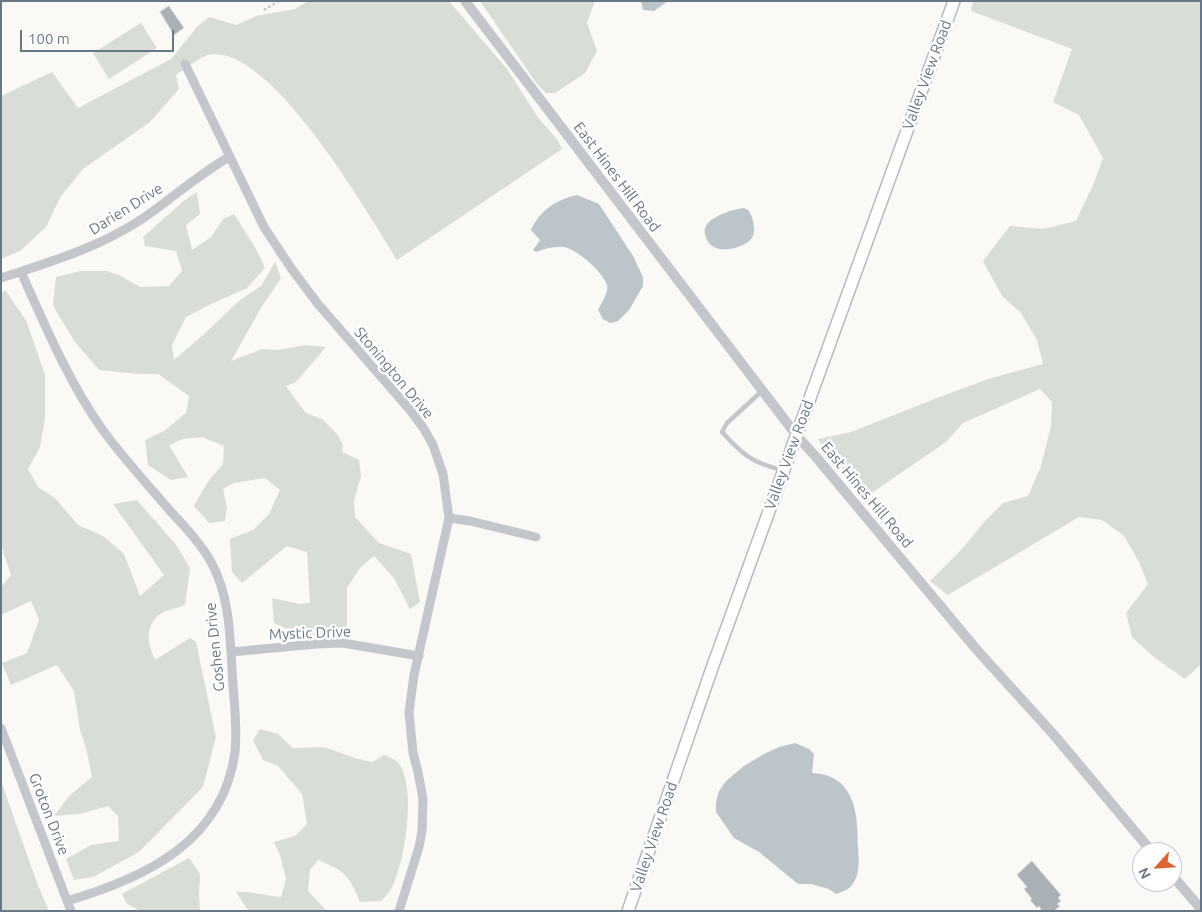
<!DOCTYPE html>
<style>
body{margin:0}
#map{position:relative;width:1202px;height:912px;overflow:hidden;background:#f9f9f6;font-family:Ubuntu,sans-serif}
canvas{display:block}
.frame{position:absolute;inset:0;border:2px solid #697886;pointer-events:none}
.north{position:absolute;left:1132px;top:842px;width:50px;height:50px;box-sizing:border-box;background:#fff;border:1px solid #c3c9cf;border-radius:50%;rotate:244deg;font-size:14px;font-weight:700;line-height:20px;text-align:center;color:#697886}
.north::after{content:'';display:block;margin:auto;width:18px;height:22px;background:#de6331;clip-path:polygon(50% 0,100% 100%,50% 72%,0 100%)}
.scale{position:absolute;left:20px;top:30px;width:154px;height:22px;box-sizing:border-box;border:2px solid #697886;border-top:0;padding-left:6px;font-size:15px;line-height:18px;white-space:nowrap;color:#697886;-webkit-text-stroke:4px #fff;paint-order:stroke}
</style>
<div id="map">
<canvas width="1202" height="912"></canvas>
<div class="frame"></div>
<div class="north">N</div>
<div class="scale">100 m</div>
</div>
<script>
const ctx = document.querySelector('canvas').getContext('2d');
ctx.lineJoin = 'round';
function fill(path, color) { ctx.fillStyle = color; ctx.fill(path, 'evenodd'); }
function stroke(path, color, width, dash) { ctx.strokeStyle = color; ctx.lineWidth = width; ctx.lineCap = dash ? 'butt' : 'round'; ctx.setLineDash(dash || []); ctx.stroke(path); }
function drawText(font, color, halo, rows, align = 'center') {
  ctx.font = font + ' Ubuntu,sans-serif'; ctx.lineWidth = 5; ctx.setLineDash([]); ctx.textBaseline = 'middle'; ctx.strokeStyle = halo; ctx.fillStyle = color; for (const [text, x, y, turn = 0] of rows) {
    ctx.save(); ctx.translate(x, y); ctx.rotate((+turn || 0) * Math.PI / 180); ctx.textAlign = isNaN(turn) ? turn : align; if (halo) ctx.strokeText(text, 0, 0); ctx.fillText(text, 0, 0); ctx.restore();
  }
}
fill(new Path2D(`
 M308 1H449L507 69 539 119 557 139 562 149 397 260C369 215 269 41 208 55 200 57 184 70 176 75L179 89 150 122 83 169 61 196 46 227 20 251 1 259V96L52 72 78 108 171 59 197 27 209 17 236 25 256 16 295 9Z
 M480 1H595L587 23 597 51 585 73 555 93H546L537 84Z
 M973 1H1201V664L1185 679 1155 658 1132 637 1126 613 1148 584 1139 562 1124 536 1102 520 1079 517 948 595 930 581 962 549 985 521 1003 503 1028 496 1041 466 1051 426 1052 402 1040 389 963 423 946 442 863 499 833 463 818 439 851 432 937 398 988 379 1043 364 1037 340 1021 313 1002 296 983 261 1010 226 1043 229 1076 221 1094 183 1103 158 1079 115 1053 102 1072 49 971 11Z
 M141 23 157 48 109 79 93 53Z
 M197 192 200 214 186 225 192 250 211 237 223 219 234 214 256 249 265 268 247 288 211 304 186 317 172 345 174 360 203 335 240 300 261 286 275 262 281 278 261 308 231 361 262 349 278 350 305 345 326 347 296 382 286 386 306 413 322 419 337 434 343 445 342 452 359 460 361 476 354 501 355 517 379 543 411 554 420 602 410 609 394 578 374 556 360 568 347 588V632C316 641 302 636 274 623L272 598 299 604 310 603 307 552 287 546 242 583 232 572 230 539 253 530 269 514 280 490 265 478 234 483 223 489 227 508 225 521 209 523 194 506 207 483 223 464 224 446 202 437 183 439 169 445 188 477 171 480 148 465 145 440 164 431 186 413 189 396 158 374H139L99 370 75 342 53 306 56 277 80 271H106L119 275 140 287 169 286 182 271 176 251 145 246 143 237 186 199Z
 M5 290 26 320 45 375V418L40 447 28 469 38 487 55 498 78 525 103 536 124 554 140 596 164 575 113 504 137 500 177 546 190 568 185 605C177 608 165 610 159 615 144 627 148 645 155 660L190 638 196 642 216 737 203 787 139 852 93 877 74 880 66 859 91 845 119 841 118 816 108 806 80 814 54 816 69 796 92 777 86 748 80 730 74 691 57 665 11 685 2 663 27 653 39 620 31 601 1 615V587L11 575 1 545V294Z
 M260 729 278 734 293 748 324 747 358 759 372 762 384 755C388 757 392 758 395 760 419 777 405 866 391 889 389 893 384 897 381 901L360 902C349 875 345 871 318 860L310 870 308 891 327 911H249L247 909 236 892C251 891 266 896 281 897L286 879 280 855 274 842 295 836 307 824 302 794 278 766 263 760 253 740Z
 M1 781 37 883 49 911H1Z
 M189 858 200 874 199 895 200 911H140L127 904 122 894Z`), '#d8ded6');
fill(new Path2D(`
 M641 1H668L654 11 643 10Z
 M577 195 599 204 633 256 643 277V286L629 310 618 321 610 323 603 319 598 310C601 303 609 293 607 285 603 272 576 248 563 247 554 246 545 249 536 252L533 250 540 240 531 230C540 210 556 200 577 195Z
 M744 208 748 210C753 216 756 229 753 236 749 243 745 244 738 247 726 251 710 251 706 237 704 233 704 229 706 226 711 216 734 209 744 208Z
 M795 743 809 749 814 754 812 773C855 775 858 813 858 848 859 859 860 876 852 885 848 890 842 892 836 894L829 889 811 884H798L759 852 734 838 716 812V802L719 791 726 781 744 766 764 754 779 747Z`), '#bcc5ca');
const building = new Path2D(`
 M169 6 184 28 174 35 160 12Z
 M1032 861 1061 895 1058 898 1061 901 1057 904 1060 906 1054 911H1042L1039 906 1037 908 1030 900 1032 899 1024 889 1027 887 1017 875Z`);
fill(building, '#a9b1b7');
stroke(building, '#dadbd9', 1);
const secondary = new Path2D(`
 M628 911 711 671 954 1`);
stroke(secondary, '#b5babf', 14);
stroke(new Path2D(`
 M264 10 279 1`), '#bdbfc2', 2, [2.5, 2.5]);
stroke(new Path2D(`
 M762 391 727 423 722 432C742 454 752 463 782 470`), '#c3c6ca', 4.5);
stroke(new Path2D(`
 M185 64 264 227 291 268 318 304 410 410 424 429 433 445 443 474 449 518 414 675 409 712 413 753 418 772 423 799 422 831 419 847 399 911
 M21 272C45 325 68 381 102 429 123 458 148 485 172 513 186 528 201 544 211 562 229 594 230 634 232 669 233 696 238 724 235 752 223 842 145 878 67 901
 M1 278C50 262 98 248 142 219 171 199 198 175 229 157
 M449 518 470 521 536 537
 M231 652 316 644 343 643 419 656
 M1 728 71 911`), '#c3c6ca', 9);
stroke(new Path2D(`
 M465 1 797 436 816 457 977 650 1054 735 1152 852
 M1172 875 1201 909`), '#c3c6ca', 10);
stroke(secondary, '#fff', 11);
drawText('15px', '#697886', '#fff', [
 ["Valley View Road",927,75,-70],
 ["East Hines Hill Road",617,177,53],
 ["Darien Drive",126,209,-32],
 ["Stonington Drive",394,373,50],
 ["Valley View Road",789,455,-70],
 ["East Hines Hill Road",867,495,50],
 ["Mystic Drive",310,633,-2],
 ["Goshen Drive",215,647,-96],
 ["Groton Drive",49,814,69],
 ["Valley View Road",654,837,-71]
]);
</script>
